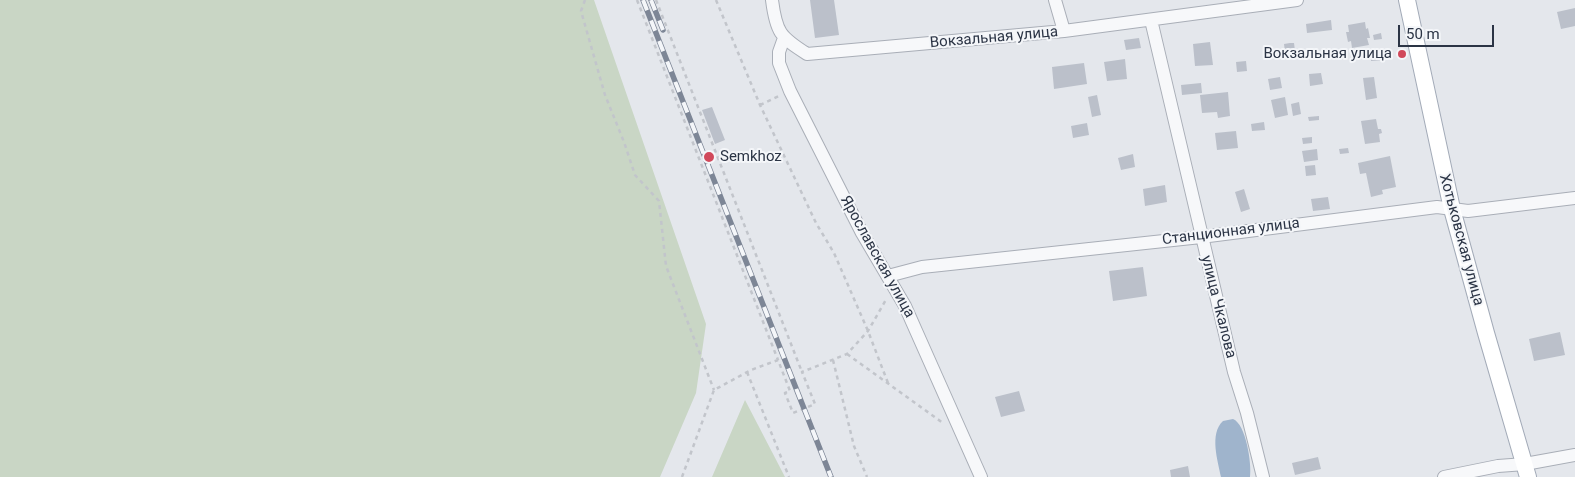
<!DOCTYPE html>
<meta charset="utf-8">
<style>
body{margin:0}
#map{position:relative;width:1575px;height:477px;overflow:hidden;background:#e4e7ec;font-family:Roboto,sans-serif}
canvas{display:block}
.scale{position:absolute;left:1398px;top:25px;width:96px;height:22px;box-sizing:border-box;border:2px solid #2b3445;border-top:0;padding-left:6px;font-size:15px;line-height:18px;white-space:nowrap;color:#2b3445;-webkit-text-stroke:4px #f4f6f9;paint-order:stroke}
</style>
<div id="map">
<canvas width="1575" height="477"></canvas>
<div class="scale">50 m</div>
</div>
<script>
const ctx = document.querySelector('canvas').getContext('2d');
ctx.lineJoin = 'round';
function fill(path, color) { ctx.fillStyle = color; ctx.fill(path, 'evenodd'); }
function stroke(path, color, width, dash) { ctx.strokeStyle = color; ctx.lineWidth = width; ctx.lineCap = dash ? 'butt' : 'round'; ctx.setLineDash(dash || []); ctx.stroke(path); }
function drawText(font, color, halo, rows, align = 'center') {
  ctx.font = font + ' Roboto,sans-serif'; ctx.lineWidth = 4; ctx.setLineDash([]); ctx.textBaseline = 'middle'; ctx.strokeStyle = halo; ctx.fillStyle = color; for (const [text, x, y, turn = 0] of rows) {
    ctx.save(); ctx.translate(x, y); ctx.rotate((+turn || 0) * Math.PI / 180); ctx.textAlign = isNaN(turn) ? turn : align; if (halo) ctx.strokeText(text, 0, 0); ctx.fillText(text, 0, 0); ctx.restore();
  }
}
fill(new Path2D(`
 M0 0H594L706 324 696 393 660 477H0Z
 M745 400 785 477H712Z`), '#c9d6c5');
fill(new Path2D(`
 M1233 419C1246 424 1252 464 1250 477H1221C1218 461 1209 434 1223 421Z`), '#9fb4cc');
fill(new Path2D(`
 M810 0H834L839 35 815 38Z
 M1575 8V26L1561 29 1557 12Z
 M1331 20 1332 30 1307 33 1306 24Z
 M1365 22 1366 29 1368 28 1370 38H1367L1369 45 1352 48 1351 41 1348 42 1346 32H1349L1348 25Z
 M1381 33 1382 39 1374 40 1373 35Z
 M1139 38 1141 48 1126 50 1124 40Z
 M1210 42 1213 65 1195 66 1193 44Z
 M1290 43H1294L1295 51 1285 52 1284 44Z
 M1382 55 1383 60 1371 61V56Z
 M1125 59 1127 79 1107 81 1104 62Z
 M1246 61 1247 71 1237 72 1236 62Z
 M1084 63 1087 84 1054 89 1052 67Z
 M1321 73 1323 84 1310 86 1309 74Z
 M1280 77 1282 88 1270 90 1268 79Z
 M1374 77 1377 98 1366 100 1363 78Z
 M1201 83 1202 93 1182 95 1181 85Z
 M1228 92 1230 116 1218 118 1217 112 1202 113 1200 95Z
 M1097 95 1101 115 1092 117 1088 97Z
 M1285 97 1288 115 1275 118 1271 100Z
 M1299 102 1301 114 1293 116 1291 104Z
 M712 107 725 140 715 144 702 110Z
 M1319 116V120L1309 121 1308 117Z
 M1376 119 1378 129H1381L1382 133 1379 134 1380 142 1365 144 1361 121Z
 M1264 122 1265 130 1252 131 1251 124Z
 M1087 123 1089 135 1073 138 1071 126Z
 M1236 131 1238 148 1217 150 1215 133Z
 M1312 137V143L1303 144 1302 138Z
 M1348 148 1349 153 1340 154 1339 149Z
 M1317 149 1318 160 1304 162 1302 151Z
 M1133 154 1135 167 1121 170 1118 158Z
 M1390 156 1396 187 1382 190 1383 194 1371 197 1366 173 1360 174 1358 163Z
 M1315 165 1316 175 1306 176 1305 166Z
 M1165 185 1167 202 1145 206 1143 189Z
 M1244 189 1250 209 1241 212 1235 192Z
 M1328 197 1330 209 1313 211 1311 199Z
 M1143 267 1147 296 1113 301 1109 271Z
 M1560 332 1565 355 1534 361 1529 339Z
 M1019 391 1025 411 1001 417 995 397Z
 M1318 457 1321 469 1295 475 1292 463Z
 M1188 466 1190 477H1171L1170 470Z`), '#bbc0ca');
const minor = new Path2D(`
 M772 0C776 32 780 37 807 54L1064 31 1297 0
 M1055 0 1064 31
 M1151 20 1234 372 1247 413 1263 477
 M784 38 779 52V63L790 91 862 233 905 306 981 477
 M888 276 922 267 1201 237 1437 207 1468 211 1575 198
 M1444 477 1498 466 1525 464 1575 455`);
const major = new Path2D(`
 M1407 0 1452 209 1486 333 1528 477`);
stroke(minor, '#a9aeb7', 14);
stroke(major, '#a3abb8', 18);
stroke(new Path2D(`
 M585 0 581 11 605 95 624 142 635 175 659 201 666 266 714 390
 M637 0 778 360
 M656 0 802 372
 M716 0 760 105 816 223 834 253 868 331 888 383
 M760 105 779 96
 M847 354 943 423
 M833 360 854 446 867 477
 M747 372 789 477
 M682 477 714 390 751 370 778 360 790 391 785 393 793 413 815 404 802 372 847 354 868 331 887 298`), '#c2c5cb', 2.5, [4, 4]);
stroke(minor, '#f7f8fa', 12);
stroke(major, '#fff', 16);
const rail = new Path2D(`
 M643 0 831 477
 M651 0 663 30`);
stroke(rail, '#7d8696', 5.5);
stroke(rail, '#f4f6f9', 4, [11]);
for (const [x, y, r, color] of [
 [1402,54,5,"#d1495b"],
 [709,157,6,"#d1495b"]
]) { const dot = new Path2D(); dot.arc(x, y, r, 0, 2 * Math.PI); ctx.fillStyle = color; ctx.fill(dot); stroke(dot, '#f4f6f9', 2); }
drawText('15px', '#2b3445', '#f4f6f9', [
 ["Вокзальная улица",994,38,-5],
 ["Станционная улица",1231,232,-7],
 ["Хотьковская улица",1461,240,75],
 ["Ярославская улица",877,257,61],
 ["улица Чкалова",1218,307,76]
]);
drawText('15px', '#2b3445', '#f4f6f9', [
 ["Вокзальная улица",1392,54],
 ["Semkhoz",720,157,"left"]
], 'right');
</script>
